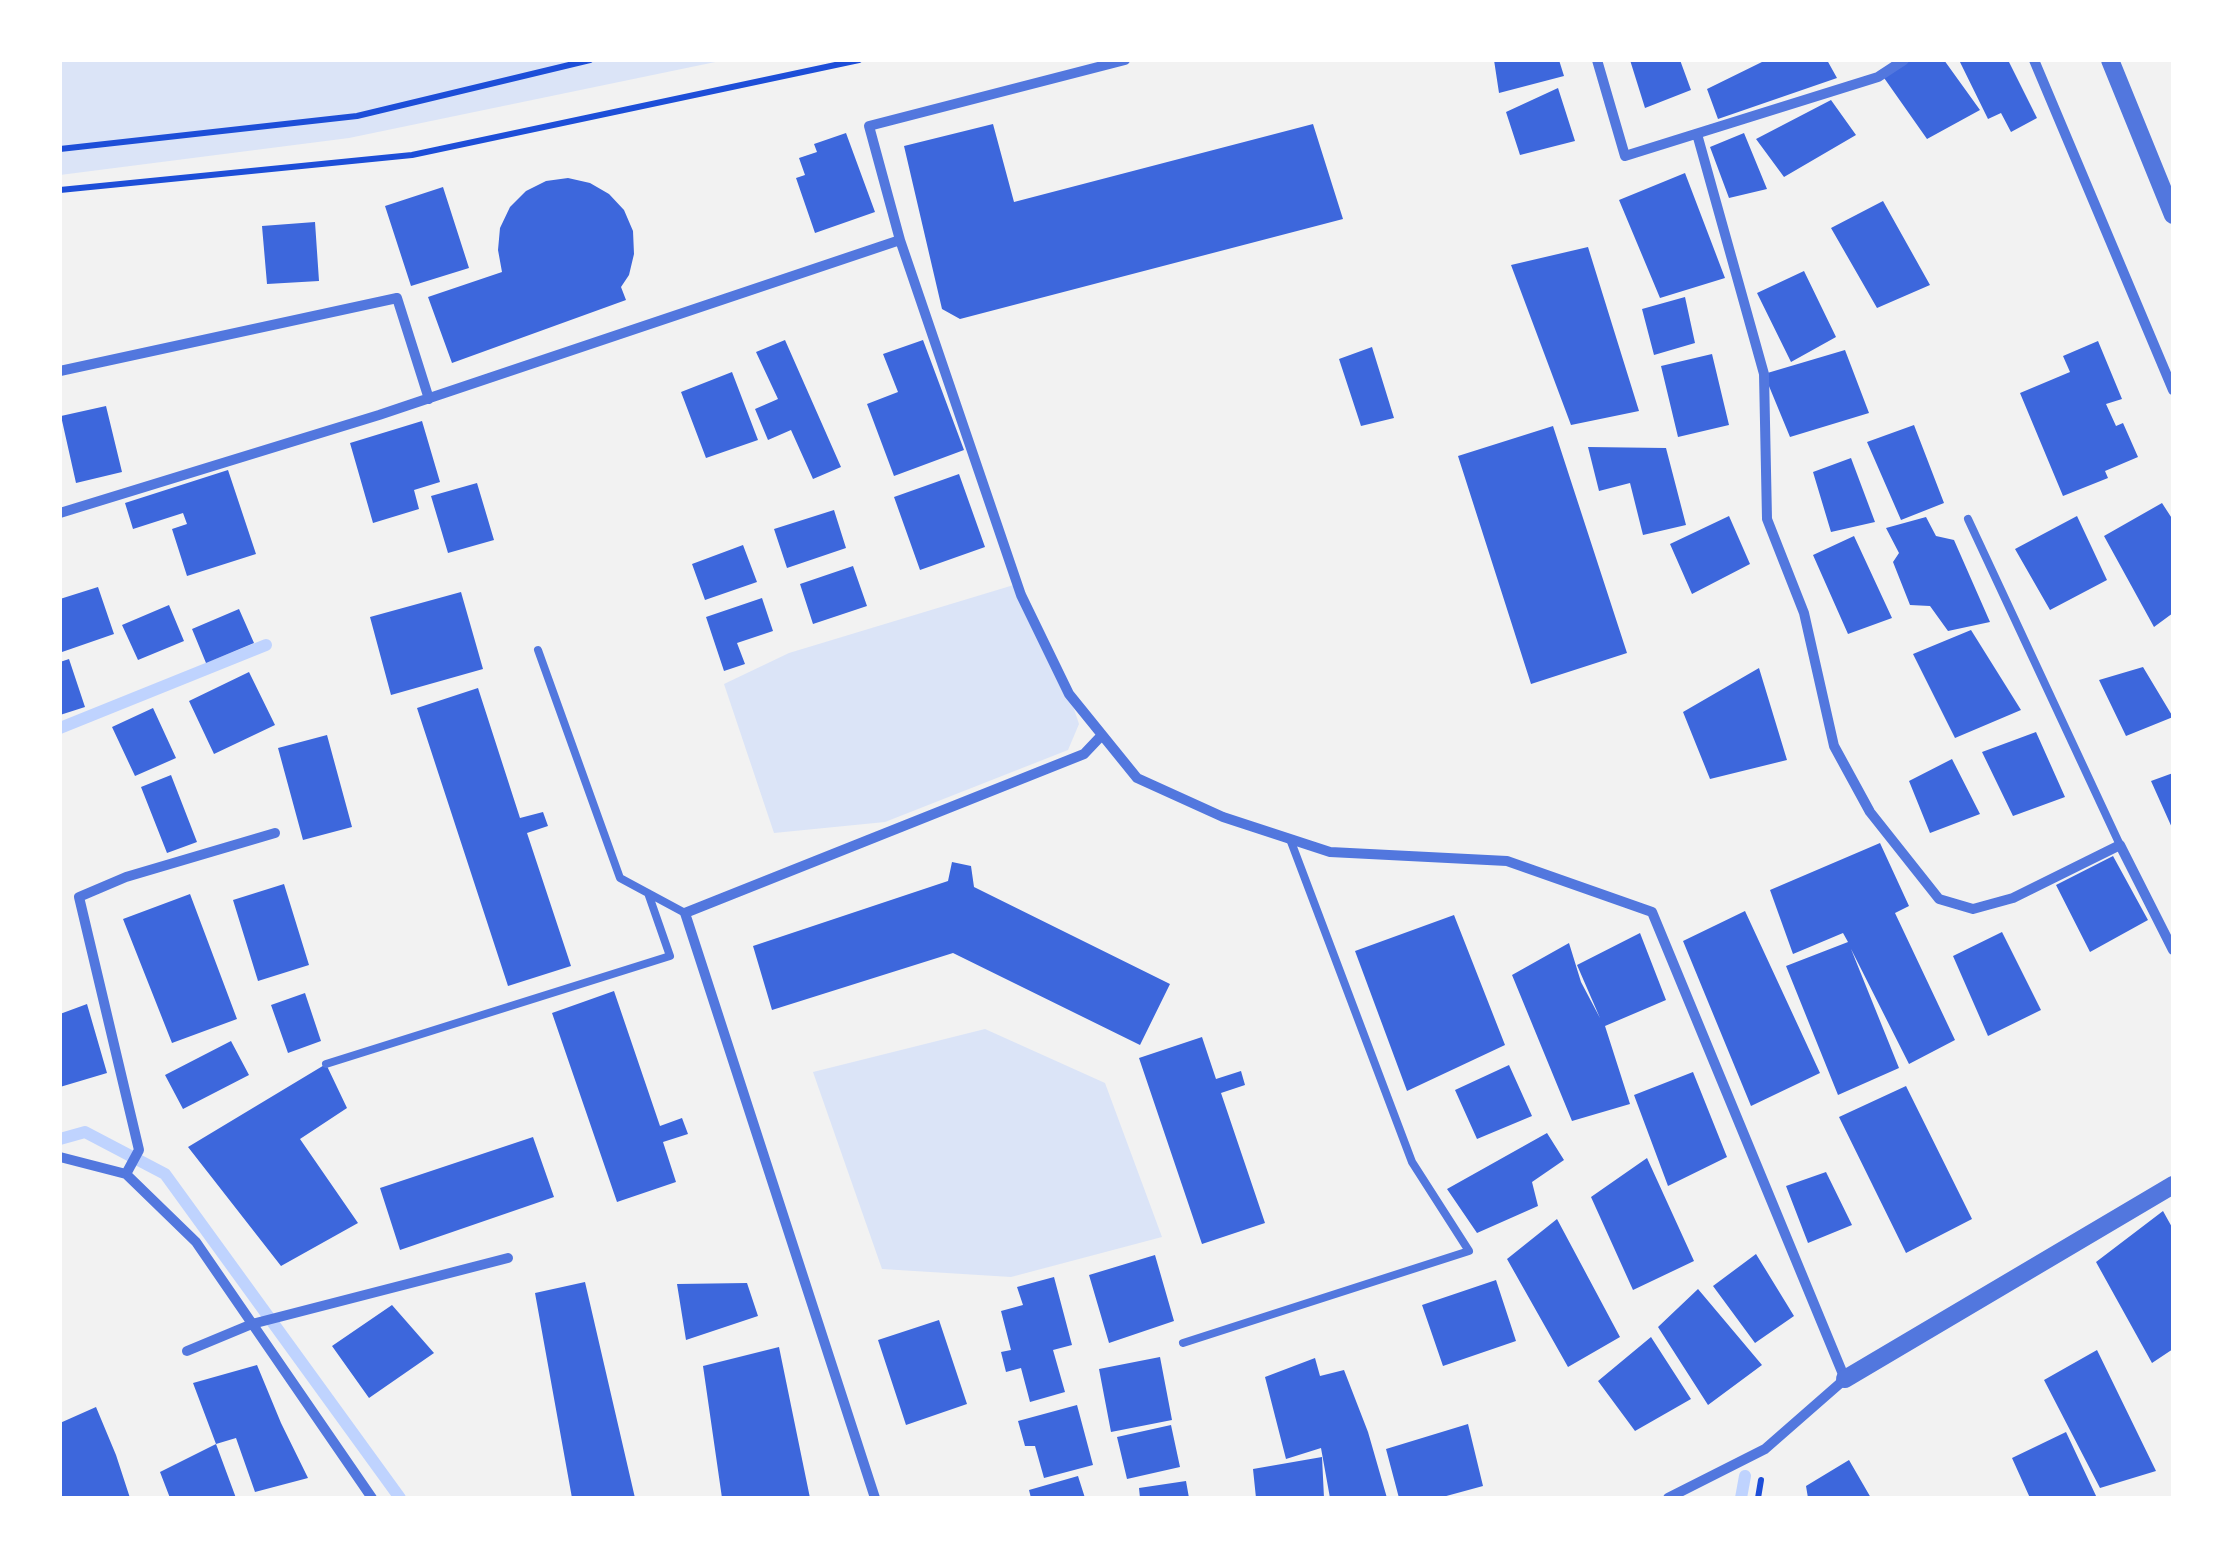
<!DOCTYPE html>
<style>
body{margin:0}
#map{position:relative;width:2233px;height:1558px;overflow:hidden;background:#f2f2f2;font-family:Georgia,serif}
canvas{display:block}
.frame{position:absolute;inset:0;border:62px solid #fff;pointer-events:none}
</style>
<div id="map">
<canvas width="2233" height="1558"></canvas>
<div class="frame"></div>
</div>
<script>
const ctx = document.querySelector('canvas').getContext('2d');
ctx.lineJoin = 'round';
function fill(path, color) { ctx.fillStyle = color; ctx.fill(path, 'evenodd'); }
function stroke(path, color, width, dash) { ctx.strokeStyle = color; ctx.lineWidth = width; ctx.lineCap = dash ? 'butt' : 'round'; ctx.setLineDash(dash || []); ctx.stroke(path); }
fill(new Path2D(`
 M60 60H725L349 138 60 175Z
 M1017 584 1069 694 1079 724 1068 750 885 822 774 833 724 684 789 653Z
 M985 1029 1105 1083 1162 1237 1011 1277 882 1269 813 1072Z`), '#dbe4f7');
stroke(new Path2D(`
 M60 728 266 645
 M60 1139 85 1132 165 1174 400 1498
 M1741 1498 1745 1476`), '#bfd3fe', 12);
fill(new Path2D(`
 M1494 60H1559L1564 76 1499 93Z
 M1630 60H1680L1691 90 1645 108Z
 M1766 60H1827L1837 78 1718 119 1707 89Z
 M1904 60H1944L1980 110 1927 139 1882 75Z
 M1959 60H2008L2037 118 2011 132 2001 113 1988 119Z
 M1558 88 1575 141 1520 155 1506 112Z
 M1831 100 1856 135 1784 177 1756 139Z
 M993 124 1014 202 1313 124 1343 219 960 319 942 309 904 146Z
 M846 133 875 212 815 233 796 178 805 175 799 158 817 152 814 144Z
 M1744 133 1767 189 1729 198 1710 147Z
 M1685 173 1725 278 1660 298 1619 200Z
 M568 178 590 183 609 194 624 210 633 231 634 254 629 275 621 287 626 300 452 363 428 297 502 272 498 250 500 228 510 207 526 191 546 181Z
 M443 187 469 268 411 286 385 206Z
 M1883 201 1930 285 1877 308 1831 228Z
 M315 222 319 281 267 284 262 226Z
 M1588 247 1639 411 1571 425 1511 265Z
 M1804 271 1836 337 1791 362 1757 293Z
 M1685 297 1695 343 1654 355 1642 309Z
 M785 340 841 467 813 479 791 430 768 440 755 409 778 399 756 352Z
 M923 340 964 450 894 476 867 404 898 392 883 354Z
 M2098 341 2122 399 2106 404 2116 426 2123 423 2138 457 2105 471 2108 478 2063 496 2020 393 2070 372 2063 356Z
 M1372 347 1394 418 1361 426 1339 359Z
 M1845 350 1869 413 1790 437 1764 374Z
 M1712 354 1729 425 1678 437 1661 366Z
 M732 372 758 440 706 458 681 392Z
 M106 406 122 472 76 483 61 416Z
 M422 421 440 482 414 490 419 509 373 523 350 443Z
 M1914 425 1944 503 1901 520 1867 442Z
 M1553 426 1627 653 1531 684 1458 456Z
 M1588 447 1666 448 1686 525 1643 535 1630 483 1599 491Z
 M1851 458 1875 522 1831 532 1813 472Z
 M228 470 256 554 187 576 172 529 187 524 183 513 133 529 125 503Z
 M959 474 985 547 920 570 894 497Z
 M477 483 494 540 448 553 431 496Z
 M2162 503 2173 520V555L2171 556 2173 561V613L2154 627 2104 536Z
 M834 510 846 548 787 568 774 529Z
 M1729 516 1750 564 1692 594 1670 544Z
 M2077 516 2107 580 2050 610 2015 549Z
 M1926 517 1936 536 1954 540 1990 622 1948 631 1930 606 1910 605 1893 562 1899 553 1886 528Z
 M1854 536 1892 618 1848 634 1813 555Z
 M743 545 757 582 705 600 692 564Z
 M853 566 867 606 813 624 800 584Z
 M98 587 114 634 62 652 60 599Z
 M461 592 483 669 391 695 370 617Z
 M762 598 773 631 737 643 745 664 724 671 706 617Z
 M169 605 184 641 138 660 122 625Z
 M239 609 254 643 206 663 192 629Z
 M1971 630 2021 710 1955 738 1913 654Z
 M69 659 85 707 60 715V662Z
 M2143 667 2173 717 2126 736 2099 680Z
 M1759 668 1787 760 1710 779 1683 712Z
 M249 672 275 725 214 754 189 701Z
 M478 688 520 818 543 812 548 826 527 833 571 966 508 986 417 708Z
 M153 708 176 758 135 776 112 727Z
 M2036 732 2065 797 2013 816 1982 752Z
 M327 735 352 827 303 840 278 748Z
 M1952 759 1980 814 1930 833 1909 781Z
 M2173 773V830L2151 781Z
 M171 775 197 842 167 853 141 787Z
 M1880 843 1909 906 1895 913 1955 1040 1909 1064 1851 949 1899 1068 1838 1095 1786 966 1848 942 1843 933 1793 954 1770 890Z
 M2113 856 2148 920 2090 952 2056 885Z
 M952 862 971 866 974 887 1170 984 1140 1045 953 953 772 1010 753 946 948 881Z
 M284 884 309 965 258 981 233 900Z
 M190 894 237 1019 172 1043 123 919Z
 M1745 911 1820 1073 1751 1106 1683 941Z
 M1454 915 1505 1045 1407 1091 1355 951Z
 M2002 932 2041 1010 1988 1036 1953 956Z
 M1640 933 1666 1000 1605 1026 1630 1104 1572 1121 1512 975 1569 943 1581 982 1600 1018 1577 965Z
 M614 991 660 1126 682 1118 688 1134 663 1142 676 1182 617 1202 552 1013Z
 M305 993 321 1041 288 1053 271 1005Z
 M87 1004 107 1073 60 1087V1014Z
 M1202 1037 1216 1079 1241 1071 1245 1085 1221 1093 1265 1223 1202 1244 1139 1058Z
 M231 1041 249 1075 183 1109 165 1075Z
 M326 1064 347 1108 300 1139 358 1223 281 1266 188 1147Z
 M1509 1065 1532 1116 1477 1139 1455 1090Z
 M1693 1072 1727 1157 1668 1186 1634 1095Z
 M1906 1086 1972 1219 1906 1253 1839 1117Z
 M1547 1133 1564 1160 1532 1182 1538 1206 1477 1233 1447 1189Z
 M533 1137 554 1197 400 1250 380 1188Z
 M1647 1158 1694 1261 1633 1290 1591 1197Z
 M1826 1172 1852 1225 1808 1243 1786 1186Z
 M2163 1211 2173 1229V1349L2152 1363 2096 1262Z
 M1557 1219 1620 1337 1568 1367 1507 1259Z
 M1756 1254 1794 1316 1755 1343 1713 1286Z
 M1155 1255 1174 1321 1109 1343 1089 1275Z
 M1054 1277 1072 1345 1053 1350 1065 1392 1030 1402 1021 1368 1006 1372 1001 1352 1011 1350 1001 1311 1023 1305 1017 1287Z
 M1496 1280 1516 1341 1443 1366 1422 1305Z
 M585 1282 635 1498H572L535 1293Z
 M747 1283 758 1316 686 1340 677 1284Z
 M1698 1289 1762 1365 1708 1405 1658 1327Z
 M392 1305 434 1353 369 1398 332 1346Z
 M939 1320 967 1404 906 1425 878 1340Z
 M1651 1337 1691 1399 1635 1431 1598 1381Z
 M779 1347 810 1498H722L703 1366Z
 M2097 1350 2156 1471 2100 1488 2044 1380Z
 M1160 1357 1172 1420 1111 1432 1099 1369Z
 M1315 1358 1320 1376 1344 1370 1368 1432 1387 1498H1330L1321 1448 1286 1459 1265 1377Z
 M257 1365 281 1423 308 1478 255 1492 236 1438 216 1444 193 1383Z
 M1077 1405 1093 1465 1044 1478 1035 1446H1025L1018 1421Z
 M96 1407 116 1455 130 1498H60V1423Z
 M1468 1424 1483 1486 1439 1498H1399L1386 1449Z
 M1171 1425 1180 1467 1127 1479 1117 1437Z
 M2066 1432 2097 1498H2030L2012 1458Z
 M216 1444 236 1498H170L160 1472Z
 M1322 1457 1324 1498H1256L1253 1469Z
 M1849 1460 1871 1498H1808L1806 1486Z
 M1078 1476 1085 1498H1031L1029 1490Z
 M1186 1481 1189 1498H1140L1139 1488Z`), '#3d67dc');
stroke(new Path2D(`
 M60 149 357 116 590 60
 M60 190 412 155 859 60
 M1758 1498 1761 1480`), '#1d4ed8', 6);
stroke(new Path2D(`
 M1968 519 2120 845
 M538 650 620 878 685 913
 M326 1064 670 956 648 893
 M1183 1343 1469 1251 1412 1162 1290 839`), '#5277de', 8);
stroke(new Path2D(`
 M1597 60 1625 156 1878 77 1904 60
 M2034 60 2173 390
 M1697 134 1764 374 1767 519 1804 613 1834 746 1870 812 1939 899 1973 909 2013 898 2120 845 2173 950
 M900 240 869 126 1125 60
 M60 371 397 298 429 399
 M60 513 379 415 900 240 1021 595 1069 694 1137 778 1223 817 1330 852 1507 861 1652 912 1845 1379 1765 1449 1668 1498
 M60 1157 126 1174 196 1242 372 1498
 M126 1174 139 1150 79 897 126 877 275 833
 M187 1351 252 1324 508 1258
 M875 1498 685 913 1084 754 1102 735`), '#5277de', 10);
stroke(new Path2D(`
 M2110 60 2173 215
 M1845 1379 2173 1185`), '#5277de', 18);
</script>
